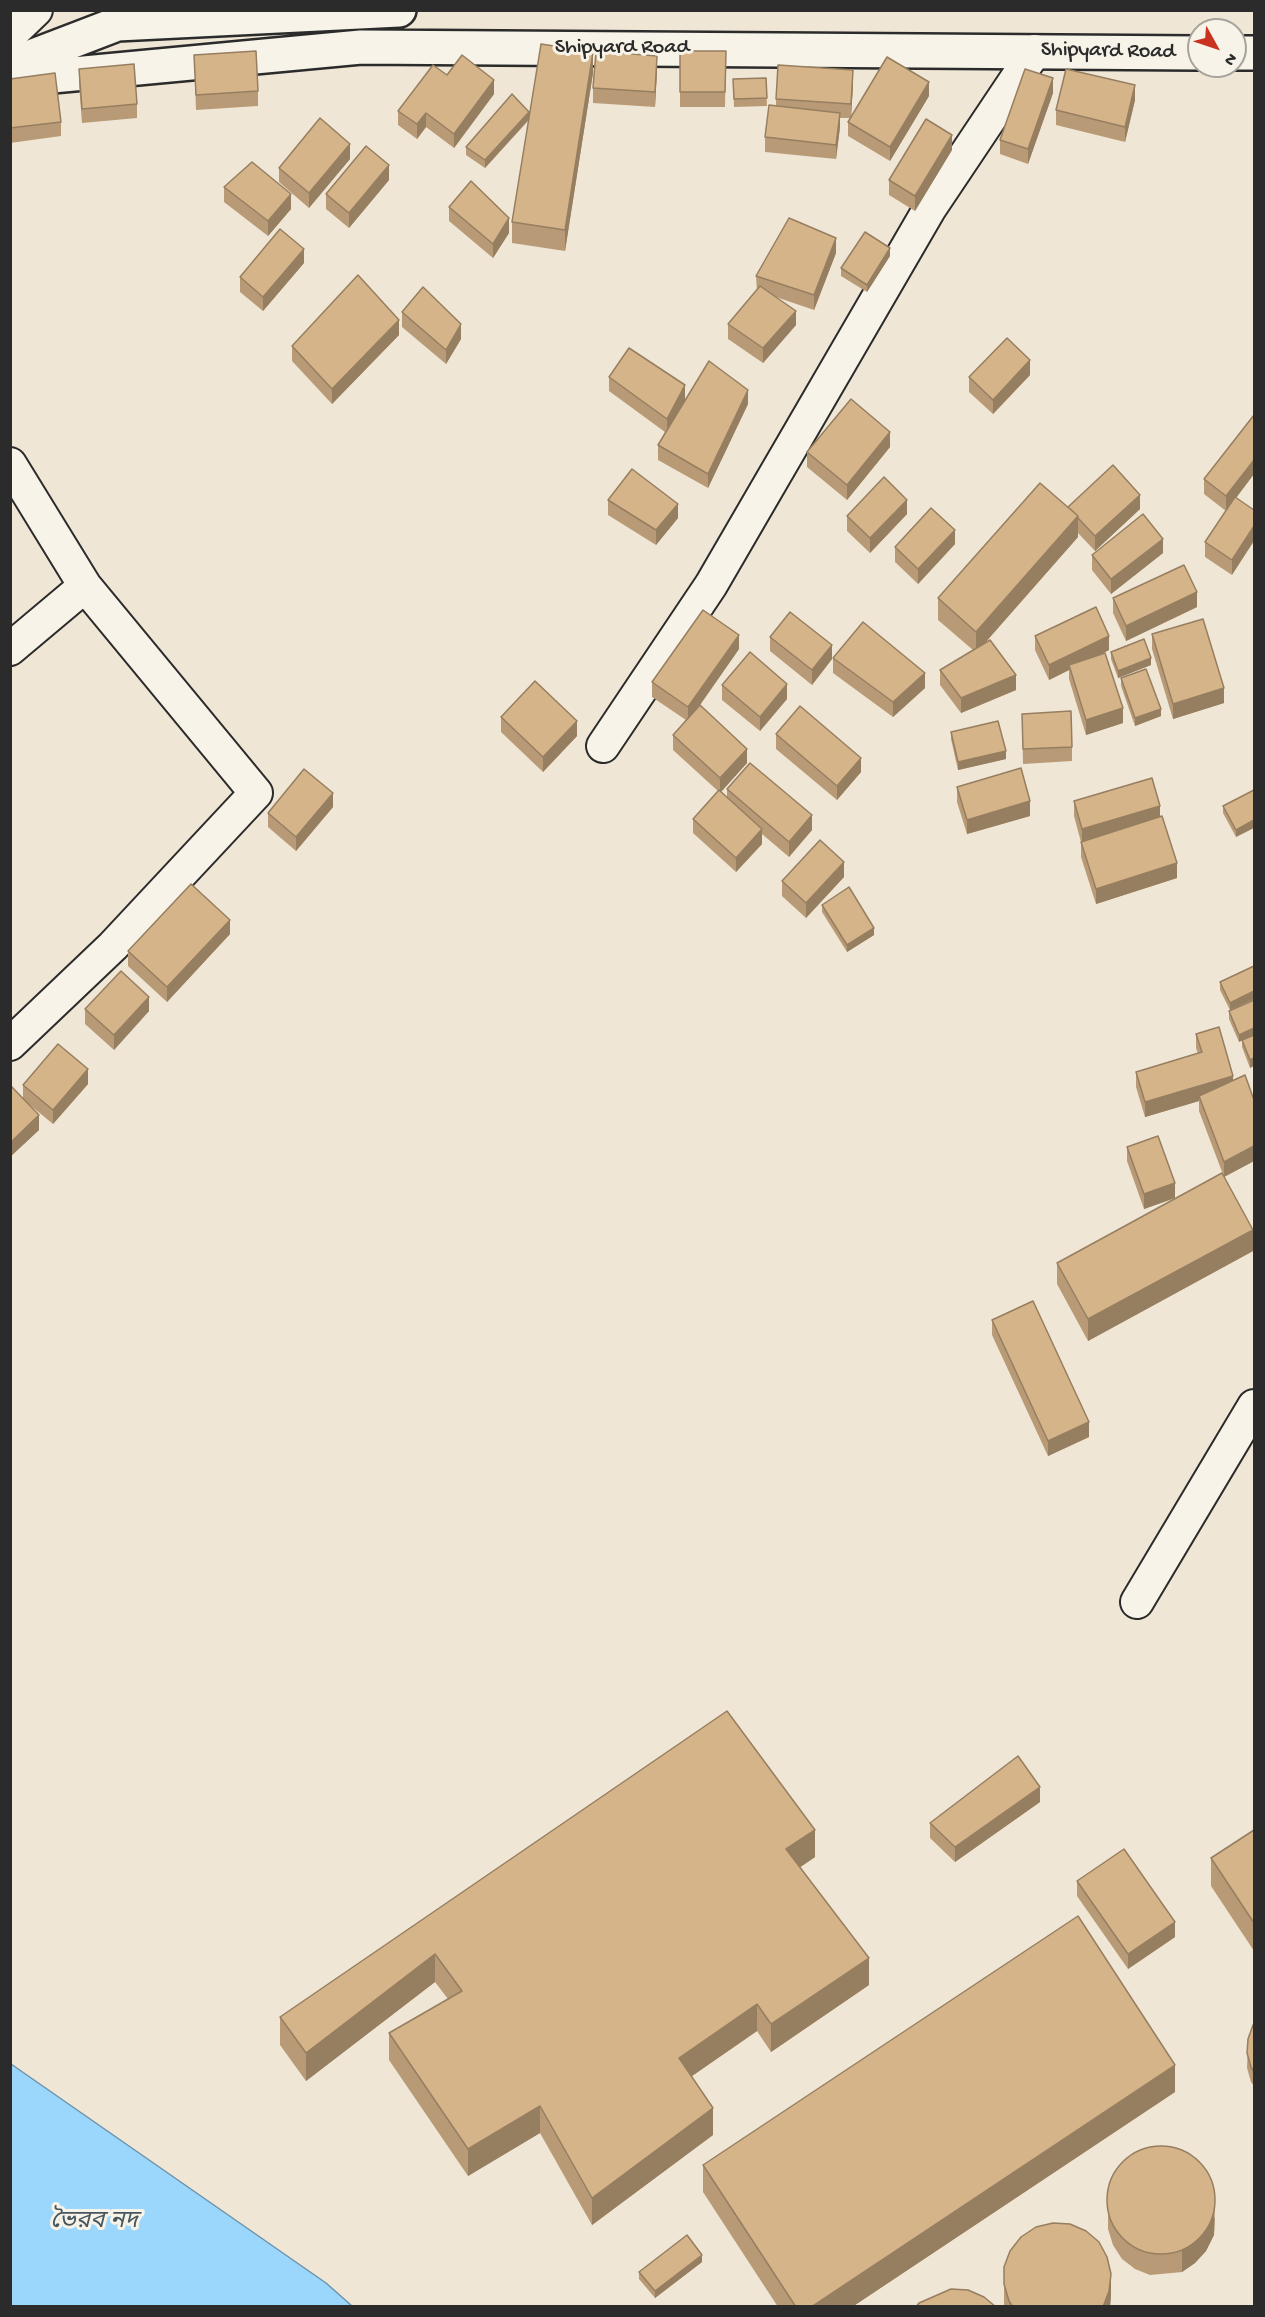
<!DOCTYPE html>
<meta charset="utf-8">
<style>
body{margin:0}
#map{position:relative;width:1265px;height:2317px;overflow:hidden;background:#f0e6d5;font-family:"Gochi Hand",sans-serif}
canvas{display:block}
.frame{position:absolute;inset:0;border:12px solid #2b2b2b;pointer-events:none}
.north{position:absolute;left:1187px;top:18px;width:60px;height:60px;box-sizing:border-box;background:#f7f3e8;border:2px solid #a5a39c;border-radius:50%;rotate:130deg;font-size:16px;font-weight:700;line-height:24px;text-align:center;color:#2b2b2b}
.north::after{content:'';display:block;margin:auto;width:21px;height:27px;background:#c8321e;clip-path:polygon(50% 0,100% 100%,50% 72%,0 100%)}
</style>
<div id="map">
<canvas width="1265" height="2317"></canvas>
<div class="frame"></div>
<div class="north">N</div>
</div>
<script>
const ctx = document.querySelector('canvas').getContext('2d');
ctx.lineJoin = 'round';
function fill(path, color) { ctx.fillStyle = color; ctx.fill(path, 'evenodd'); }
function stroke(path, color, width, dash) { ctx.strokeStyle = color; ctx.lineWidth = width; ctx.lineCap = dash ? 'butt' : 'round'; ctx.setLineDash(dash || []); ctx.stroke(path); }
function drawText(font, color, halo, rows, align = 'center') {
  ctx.font = font + ' "Gochi Hand","Noto Sans Bengali",sans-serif'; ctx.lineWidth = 6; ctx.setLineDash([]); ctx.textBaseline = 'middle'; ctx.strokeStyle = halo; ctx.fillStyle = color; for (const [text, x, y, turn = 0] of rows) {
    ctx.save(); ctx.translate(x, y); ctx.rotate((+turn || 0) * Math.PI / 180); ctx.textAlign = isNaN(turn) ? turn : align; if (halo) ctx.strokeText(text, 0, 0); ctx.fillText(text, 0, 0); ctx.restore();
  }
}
const water = new Path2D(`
 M11 2064 326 2283 352 2306H11Z`);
fill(water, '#9bd7fc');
stroke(water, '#6e92a8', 1.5);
const street = new Path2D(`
 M10 35 36 10
 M10 464 85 586 256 793 113 946 10 1044
 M10 649 85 586
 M603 746 711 585 930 208 1035 51
 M1137 1602 1254 1406`);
const primary = new Path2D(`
 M1235 53H1254
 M10 65 117 24 399 10
 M10 80 361 47 1199 53`);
stroke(street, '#2b2b2b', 36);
stroke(primary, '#2b2b2b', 38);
stroke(street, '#f7f3e8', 32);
stroke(primary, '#f7f3e8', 33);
fill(new Path2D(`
 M680 51H726L725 107H680Z
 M194 55 258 91V106L196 110Z
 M79 69 137 104V118L82 123 79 84Z
 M657 70 655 107 593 103V88Z
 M593 73 565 251 512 243V222L529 120 485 168 466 155V147L529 116Z
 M447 75 494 94 454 148 426 127 417 139 398 125V111Z
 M766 78 767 106 734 107 733 79Z
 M10 79 61 122V136L10 143Z
 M853 84 851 117 929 96 890 161 848 136V122L850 118H840V127L836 159 765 152V137L776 106V99Z
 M1053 93 1028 164 1000 154V140Z
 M1135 100 1125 142 1056 125V110Z
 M952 150 915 211 889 195V180Z
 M350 159 309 208 279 182V168Z
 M389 180 349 228 326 209V194Z
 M224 187 291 209 268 236 224 202Z
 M449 207 509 233 493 258 449 221Z
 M836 253 814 310 776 297 796 325 763 363 728 339V324L757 291 756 276Z
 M890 256 867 292 841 276V268Z
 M304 263 263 311 240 292V277Z
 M402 312 461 339 446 364 402 327Z
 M399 335 332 404 292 361V346Z
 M1030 375 993 414 969 392V377Z
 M609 377 685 400 748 404 708 488 658 460V445L665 432 609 391Z
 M1254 415V474L1236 498 1232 575 1205 557V542L1226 511 1204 494V479Z
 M890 447 847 500 807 467V452Z
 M608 500 678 518 656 545 608 515Z
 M1068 507 1140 509 1095 551 1078 533V537L984 644 1016 690 961 713 940 685V670L973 650 938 620V598Z
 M907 514 870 553 847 531V516Z
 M955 544 918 584 895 562V547Z
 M1163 553 1111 594 1092 570V555Z
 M1113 598 1197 607 1126 641 1113 613Z
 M1152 634 1224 703 1173 719 1152 649Z
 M1035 636 1109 650 1104 653 1123 723 1086 735 1069 679V670L1049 680 1035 650Z
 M770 637 832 659 812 685 770 651Z
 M739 649 698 708 747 763 721 792 727 797V789L812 830 789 857 762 834V844L736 872 693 833V819L718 791 673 750V735L686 720 652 697V682Z
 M1111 652 1151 665 1118 678 1111 659Z
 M833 658 925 688 893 717 833 673Z
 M1121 678 1161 716 1135 726 1121 686Z
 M722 685 787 699 760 731 722 700Z
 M1022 714 1072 747V761L1023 764Z
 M501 717 577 736 543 772 501 732Z
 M951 732 1006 759 958 770 951 739Z
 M776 734 861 772 837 800 776 749Z
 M957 787 1030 816 967 834 957 802Z
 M1254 790 1236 837 1223 813V806Z
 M1074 801 1160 816 1177 878 1096 904 1081 857V842L1074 816Z
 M333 807 296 851 268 827V813Z
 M844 877 806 918 782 896V881Z
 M822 905 874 935 847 952 822 912Z
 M230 934 167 1002 128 966V951Z
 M1254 966V999L1230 1010 1220 990V982Z
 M85 1009 149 1011 114 1050 85 1024Z
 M1229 1011 1254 1035 1250 1068 1242 1047V1040L1239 1042 1229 1019Z
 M1196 1034 1233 1081 1254 1161 1224 1177 1253 1251 1088 1341 1057 1284V1263L1224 1177 1199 1111V1101L1145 1117 1136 1087V1072L1198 1054 1196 1048Z
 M1253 1073H1254V1092L1253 1088Z
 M88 1084 53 1124 30 1105 39 1130 10 1157V1086L23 1098V1085Z
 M1127 1147 1175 1198 1144 1209 1127 1161Z
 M992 1320 1089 1437 1048 1456 992 1335Z
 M727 1711 815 1857 800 1867 869 1985 771 2052 757 2031 692 2076 713 2135 592 2225 540 2133 468 2176 389 2060V2033L448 1999 435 1982 306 2081 280 2045V2017Z
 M1040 1802 955 1862 930 1838V1823Z
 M1254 1830V1951L1211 1886V1858Z
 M1077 1881 1175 1937 1128 1969 1077 1896Z
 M1254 2024V2086L1251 2082 1247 2068 1248 2039Z
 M1175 2092 852 2307H778L703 2192V2165Z
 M1108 2190 1215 2218 1214 2235 1206 2251 1195 2263 1182 2272 1150 2275 1135 2269 1122 2259 1113 2245 1108 2229Z
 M702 2262 655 2298 639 2279V2272Z
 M1004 2284 1111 2295 1110 2307H1004Z`), '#b89b76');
fill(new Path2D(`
 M593 52V73L565 251V230Z
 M657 56V70L655 107V92Z
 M853 70V84L851 118V104Z
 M1053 78V93L1028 164V149Z
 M494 80V94L454 148V134Z
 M929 82V96L890 161V147Z
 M1135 85V100L1125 142V127Z
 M529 112V119L485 168V160Z
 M426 113V127L417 139V124Z
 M840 113V127L836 159V145Z
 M952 135V150L915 211V196Z
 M350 144V159L309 208V193Z
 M389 165V180L349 228V213Z
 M291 194V209L268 236V221Z
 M509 218V233L493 258V244Z
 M836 238V253L814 310V295Z
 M890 248V256L867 292V285Z
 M304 249V263L263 311V297Z
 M796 311V325L763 363V348Z
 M399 320V335L332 404V389Z
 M461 324V339L446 364V350Z
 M1030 360V375L993 414V400Z
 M685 385V400L667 434V419Z
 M748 390V404L708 488V474Z
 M890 432V447L847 500V485Z
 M1254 460V474L1226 511V496Z
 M1140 495V509L1095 551V536Z
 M907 500V514L870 553V538Z
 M678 504V518L656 545V530Z
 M1078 516V537L976 653V632Z
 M1254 526V541L1232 575V560Z
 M955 530V544L918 584V569Z
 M1163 539V553L1111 594V579Z
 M1197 592V607L1126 641V626Z
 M739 635V649L688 722V707Z
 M1109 636V650L1070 669 1069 665V670L1049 680V665Z
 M832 645V659L812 685V670Z
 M1151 658V665L1118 678V671Z
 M925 673V688L893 717V702Z
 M1016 675V690L961 713V698Z
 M787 684V699L760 731V717Z
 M1224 688V703L1173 719V704Z
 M1123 708V723L1086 735V720Z
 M1161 709V716L1135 726V718Z
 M577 721V736L543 772V757Z
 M747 749V763L720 793V778Z
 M1006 751V759L958 770V762Z
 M861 758V772L837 800V786Z
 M333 793V807L296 851V837Z
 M1030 801V816L967 834V820Z
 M1160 806V820L1082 844V829Z
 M812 815V830L789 857V842Z
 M1254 820V828L1236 837V830Z
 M762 829V844L736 872V858Z
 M844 862V877L806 918V903Z
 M1177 863V878L1096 904V889Z
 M230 920V934L167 1002V987Z
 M874 928V935L847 952V945Z
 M1254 991V999L1230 1010V1003Z
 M149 997V1011L114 1050V1035Z
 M1254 1028V1035L1239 1042V1035Z
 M1254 1058V1066L1250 1068V1060Z
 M88 1069V1084L53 1124V1110Z
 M1233 1076V1090L1199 1096V1101L1145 1117V1102Z
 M39 1115V1130L10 1157V1143Z
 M1254 1146V1161L1224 1177V1162Z
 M1175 1183V1198L1144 1209V1194Z
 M1253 1230V1251L1088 1341V1319Z
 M1089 1422V1437L1048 1456V1441Z
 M1040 1787V1802L955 1862V1847Z
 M815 1830V1857L786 1877V1849Z
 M1175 1922V1937L1128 1969V1954Z
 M435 1954V1982L306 2081V2053Z
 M869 1958V1985L771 2052V2024Z
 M757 2004V2031L679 2085V2058Z
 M1175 2065V2092L852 2307H811Z
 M540 2106V2133L468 2176V2149Z
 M713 2108V2135L592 2225V2198Z
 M1215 2197 1214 2235 1206 2251 1195 2263 1182 2272V2250Z
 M702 2255V2262L655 2298V2291Z
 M1111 2274V2295L1110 2307H1103Z`), '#967e60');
const building = new Path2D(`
 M541 44 593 52 565 230 512 222Z
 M256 51 258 91 196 95 194 55Z
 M596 51 657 56 655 92 593 88Z
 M680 51H726L725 92H680Z
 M462 55 494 80 454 134 426 113 417 124 398 111 433 65 447 75Z
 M887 57 929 82 890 147 848 122Z
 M134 64 137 104 82 109 79 69Z
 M778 65 853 70 851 104 776 99Z
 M1025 69 1053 78 1028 149 1000 140Z
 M1066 69 1135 85 1125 127 1056 110Z
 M55 73 61 122 10 128V79Z
 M766 78 767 98 734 99 733 79Z
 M512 94 529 112 485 160 466 147Z
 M769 105 840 113 836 145 765 137Z
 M320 118 350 144 309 193 279 168Z
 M926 119 952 135 915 196 889 180Z
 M366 146 389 165 349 213 326 194Z
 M252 162 291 194 268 221 224 187Z
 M471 181 509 218 493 244 449 207Z
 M789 218 836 238 814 295 756 276Z
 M280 229 304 249 263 297 240 277Z
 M865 232 890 248 867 285 841 268Z
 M358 275 399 320 332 389 292 346Z
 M760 286 796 311 763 348 728 324Z
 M423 287 461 324 446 350 402 312Z
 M1007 338 1030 360 993 400 969 377Z
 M629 348 685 385 667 419 609 377Z
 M709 361 748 390 708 474 658 445Z
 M851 399 890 432 847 485 807 452Z
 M1254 415V460L1226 496 1204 479Z
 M1113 465 1140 495 1095 536 1078 518V516L1068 507Z
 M632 469 678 504 656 530 608 500Z
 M884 477 907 500 870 538 847 516Z
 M1040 483 1078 516 976 632 938 598Z
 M1235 497 1254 510V526L1232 560 1205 542Z
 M931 508 955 530 918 569 895 547Z
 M1143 514 1163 539 1111 579 1092 555Z
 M1184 565 1197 592 1126 626 1113 598Z
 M1096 607 1109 636 1049 665 1035 636Z
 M703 610 739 635 688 707 652 682Z
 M790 612 832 645 812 670 770 637Z
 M1203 619 1224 688 1173 704 1152 634Z
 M863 622 925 673 893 702 833 658Z
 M1144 639 1151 658 1118 671 1111 652Z
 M990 640 1016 675 961 698 940 670Z
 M750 652 787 684 760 717 722 685Z
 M1105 653 1123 708 1086 720 1069 665Z
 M1146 669 1161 709 1135 718 1121 678Z
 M535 681 577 721 543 757 501 717Z
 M700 705 747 749 720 778 673 735Z
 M800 706 861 758 837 786 776 734Z
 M1071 711 1072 747 1023 749 1022 714Z
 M998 721 1006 751 958 762 951 732Z
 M750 763 812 815 789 842 727 789Z
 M1021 768 1030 801 967 820 957 787Z
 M304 769 333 793 296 837 268 813Z
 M1152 778 1160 806 1082 829 1074 801Z
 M719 790 762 829 736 858 693 819Z
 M1254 790V820L1236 830 1223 806Z
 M1162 816 1177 863 1096 889 1081 842Z
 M820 840 844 862 806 903 782 881Z
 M191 884 230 920 167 987 128 951Z
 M849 887 874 928 847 945 822 905Z
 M1254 966V991L1230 1003 1220 982Z
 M121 971 149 997 114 1035 85 1009Z
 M1254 1000V1028L1239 1035 1229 1011Z
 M1219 1027 1233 1076 1145 1102 1136 1072 1202 1052 1196 1034Z
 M1254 1035V1058L1250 1060 1242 1040Z
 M58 1044 88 1069 53 1110 23 1085Z
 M1245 1075 1254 1100V1146L1224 1162 1199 1096Z
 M10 1086H11L39 1115 10 1143Z
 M1158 1136 1175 1183 1144 1194 1127 1147Z
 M1222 1173 1253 1230 1088 1319 1057 1263Z
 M1033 1301 1089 1422 1048 1441 992 1320Z
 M727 1711 815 1830 786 1849 869 1958 771 2024 757 2004 679 2058 713 2108 592 2198 540 2106 468 2149 389 2033 462 1991 435 1954 306 2053 280 2017Z
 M1018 1756 1040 1787 955 1847 930 1823Z
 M1254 1830V1923L1211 1858Z
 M1124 1849 1175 1922 1128 1954 1077 1881Z
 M1078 1916 1175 2065 811 2307H796L703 2165Z
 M1254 2024V2072L1251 2067 1247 2053 1248 2039 1253 2025Z
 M1107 2200a54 54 0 1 1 108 0a54 54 0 1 1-108 0Z
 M1053 2223 1070 2224 1086 2231 1099 2242 1107 2257 1111 2274 1109 2291 1103 2307H1013L1009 2301 1004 2284V2267L1010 2251 1021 2237 1036 2227Z
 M687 2235 702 2255 655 2291 639 2272Z
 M951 2289 968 2290 984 2297 996 2307H916L919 2303Z`);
fill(building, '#d6b489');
stroke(building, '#967e60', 1.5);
drawText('22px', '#2b2b2b', '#f7f3e8', [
 ["Shipyard Road",622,49],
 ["Shipyard Road",1108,52,1]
]);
drawText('italic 24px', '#47565f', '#f7f3e8', [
 ["ভৈরব নদ",94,2223]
]);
</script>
